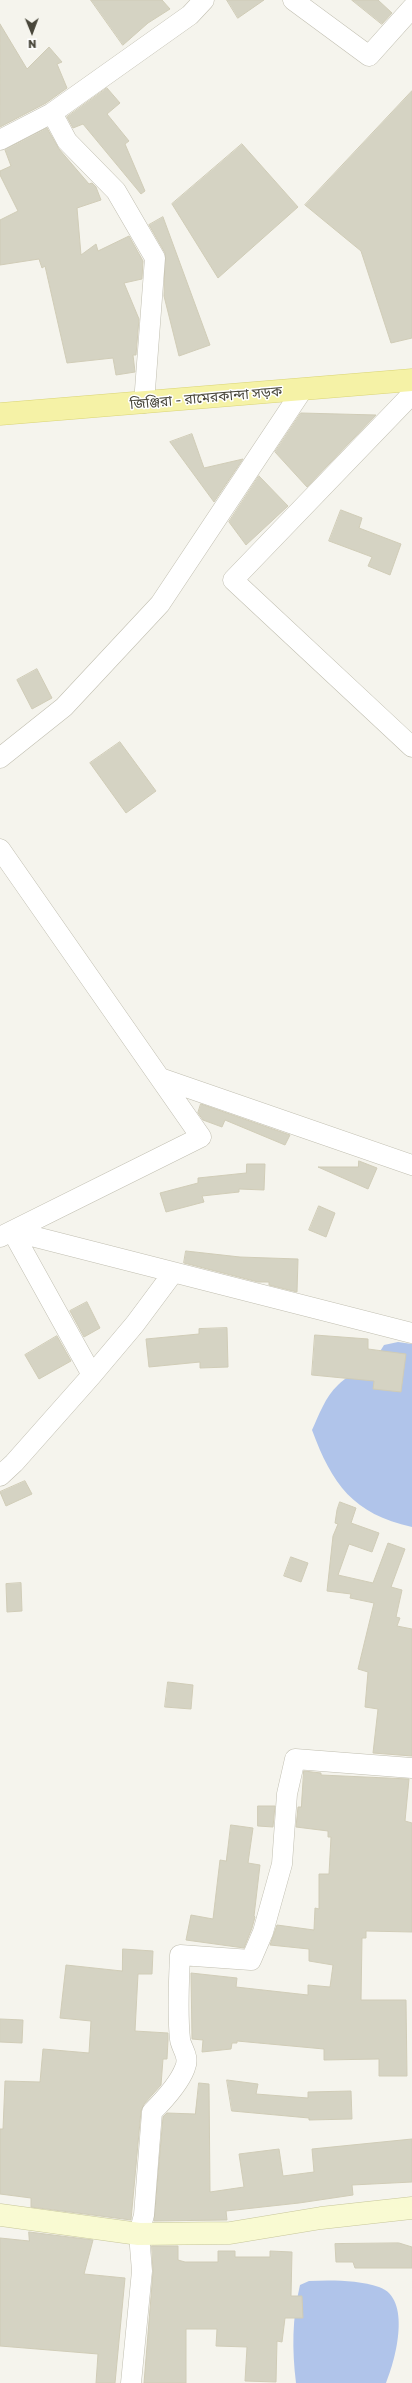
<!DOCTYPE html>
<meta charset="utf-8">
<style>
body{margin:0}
#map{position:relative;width:412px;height:2383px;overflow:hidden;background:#f5f4ed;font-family:"Golos Text",sans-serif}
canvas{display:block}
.north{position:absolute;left:12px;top:12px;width:40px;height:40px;-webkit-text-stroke:3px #fff;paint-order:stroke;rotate:179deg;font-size:11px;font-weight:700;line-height:16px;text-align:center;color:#49473b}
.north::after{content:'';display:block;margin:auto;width:14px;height:18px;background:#49473b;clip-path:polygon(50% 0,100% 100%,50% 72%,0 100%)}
</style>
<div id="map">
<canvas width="412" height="2383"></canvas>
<div class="north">N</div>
</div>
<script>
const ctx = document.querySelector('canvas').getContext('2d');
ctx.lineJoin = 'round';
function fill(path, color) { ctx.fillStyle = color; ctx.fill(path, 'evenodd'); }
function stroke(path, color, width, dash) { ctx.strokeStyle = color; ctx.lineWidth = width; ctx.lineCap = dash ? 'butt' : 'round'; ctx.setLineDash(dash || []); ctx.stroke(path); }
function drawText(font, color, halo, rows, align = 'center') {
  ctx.font = font + ' "Golos Text","Noto Sans Bengali",sans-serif'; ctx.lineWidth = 3; ctx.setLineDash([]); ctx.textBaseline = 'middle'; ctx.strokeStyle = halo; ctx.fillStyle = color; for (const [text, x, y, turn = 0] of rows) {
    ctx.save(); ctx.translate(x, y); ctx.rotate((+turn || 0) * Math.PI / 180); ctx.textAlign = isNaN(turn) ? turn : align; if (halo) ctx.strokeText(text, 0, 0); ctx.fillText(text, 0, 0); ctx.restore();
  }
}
fill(new Path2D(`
 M398 1342 412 1344V1527C353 1514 332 1484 312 1430 319 1415 325 1397 338 1385 354 1370 372 1366 384 1345Z
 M309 2281C331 2280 358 2280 379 2287 412 2298 396 2359 386 2383H296C292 2349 292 2319 300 2285Z`), '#b0c4ea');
const building = new Path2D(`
 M91 0H162L170 9 148 23 123 45Z
 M227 0H264L238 18Z
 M352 0H378L392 13 382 24Z
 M0 24 27 69 49 47 62 62 57 64 67 88 46 103 0 127Z
 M107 88 120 103 107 114 129 141 125 144 145 191 141 194 83 124 73 128 67 117Z
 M412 91V338L391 343 361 251 305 205Z
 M47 128 59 149 89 184 92 183 96 187 101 200 77 208 81 255 96 244 98 251 129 236 143 261 142 279 124 283 139 319 136 355H133L135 372 116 375 113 358 67 363 45 266 42 268 39 259 0 265V220L18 211 0 175V171L11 166 5 150Z
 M242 144 298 207 218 278 172 204Z
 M163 217 210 345 179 356 164 296 165 253 149 225Z
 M301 413 376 415 307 487 275 452Z
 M192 434 204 468 243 459 214 502 170 442Z
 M259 476 288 506 246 545 229 522Z
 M341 510 362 518 359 528 401 544 390 575 368 566 372 557 329 541Z
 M37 669 52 698 32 709 17 680Z
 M120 742 156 791 126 813 90 763Z
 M201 1104 290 1135 285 1145 225 1120 222 1127 203 1120 198 1113Z
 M359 1161 377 1168 368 1189 318 1167H358Z
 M247 1164H265L264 1190 239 1189V1192L202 1196 204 1202 166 1212 160 1193 198 1183V1178L246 1173Z
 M319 1206 335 1213 326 1237 309 1230Z
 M186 1251 240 1257 298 1259 297 1292 269 1285V1282H258L184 1263Z
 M87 1302 100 1328 84 1337 70 1311Z
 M227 1328 228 1367 200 1368V1362L149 1367 146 1339 199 1334V1329Z
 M315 1335 368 1339V1349L406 1354 401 1392 373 1389 374 1381 312 1375Z
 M57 1336 71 1361 39 1379 25 1355Z
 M25 1481 32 1494 6 1506 0 1492Z
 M340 1502 356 1508 351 1523 379 1533 372 1552 349 1544 338 1575 373 1583 388 1543 405 1549 391 1587 402 1590 396 1617 400 1618 397 1626 412 1629V1756L373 1753 378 1709 365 1707 368 1672 358 1669 374 1603 350 1598 351 1594 327 1591 333 1536 338 1524 335 1523 337 1510Z
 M291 1557 308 1563 301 1582 284 1576Z
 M21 1583 22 1611 7 1612 6 1584Z
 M168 1682 193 1685 191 1709 165 1707Z
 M304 1771 321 1773V1775L409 1779 405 1821 412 1823V1932L366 1931V1938H362L361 2000H406L407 2076H379V2059L324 2060V2049L237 2041V2043H232L231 2049 202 2052 203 2040 192 2039 191 1973 237 1978 236 1987 308 1995V1985L330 1987 333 1965 309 1961V1949L270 1945 277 1925 314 1930 315 1908 319 1909V1874H329L331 1837H328V1831L296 1827 298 1807H301Z
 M258 1806H275L273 1827 258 1826Z
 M231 1825 253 1828 248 1863 260 1865 254 1916 255 1917 252 1928 244 1948 186 1940 191 1915 213 1919 220 1860 226 1861Z
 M123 1949 153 1951 152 1974H138L135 2031 168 2033V2040L167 2059H163L161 2085 144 2104 141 2111 131 2220 31 2207V2198L0 2194V2129H3L5 2081 40 2082 43 2049 89 2053 91 2021 60 2018 66 1965 122 1971Z
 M0 2019 23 2020 22 2043 0 2042Z
 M227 2080 258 2084 256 2094 308 2098V2092L351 2091 352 2119 309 2120V2118L232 2111Z
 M199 2083 209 2084 210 2192 244 2187 239 2154 279 2149 283 2176 314 2172 312 2149 412 2139V2182L352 2185 353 2195 299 2203 226 2211 227 2220 154 2221 163 2117 167 2113 195 2114Z
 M29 2232 93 2240 84 2274 125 2278 115 2383H96L98 2354 0 2346V2238L29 2241Z
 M399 2243 412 2247V2268H355L353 2262H336L335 2244Z
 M152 2246H178V2260L185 2262H218V2251H235V2257H270V2251L292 2252 291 2296H302L303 2318H285L282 2342 277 2341 276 2382 245 2381 247 2347 216 2346 217 2329H186V2383H144L153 2272Z`);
fill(building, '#d5d3c3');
stroke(building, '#d0ccb7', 1);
const street = new Path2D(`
 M293 0 369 56 412 8
 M52 113 190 15 204 0
 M0 140 52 113 67 141 116 191 155 258 144 403
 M412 394 233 580 412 747
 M0 758 64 707 160 604 303 389
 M0 849 201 1137 0 1237
 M160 1078 412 1165
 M12 1231 412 1333
 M92 1375 135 1324 173 1273
 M0 1476 14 1463 92 1375 12 1231
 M131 2383 142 2271 139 2234 144 2215 152 2112C164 2100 179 2084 185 2068 190 2056 181 2048 180 2039 177 2011 179 1983 180 1955L251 1960 263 1932 282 1864 287 1794 295 1759 412 1768`);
const secondary = new Path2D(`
 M0 2215 139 2234 230 2233 321 2218 412 2208`);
const primary = new Path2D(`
 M0 414 412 380`);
stroke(street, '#c0beb0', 21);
stroke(secondary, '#c7c69a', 23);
stroke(primary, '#d9d476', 23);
stroke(street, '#fff', 20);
stroke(secondary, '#f9fad2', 22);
stroke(primary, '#f5f2a6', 22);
drawText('14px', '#49473b', '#fff', [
 ["জিঞ্জিরা - রামেরকান্দা সড়ক",206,398,-5]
]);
</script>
